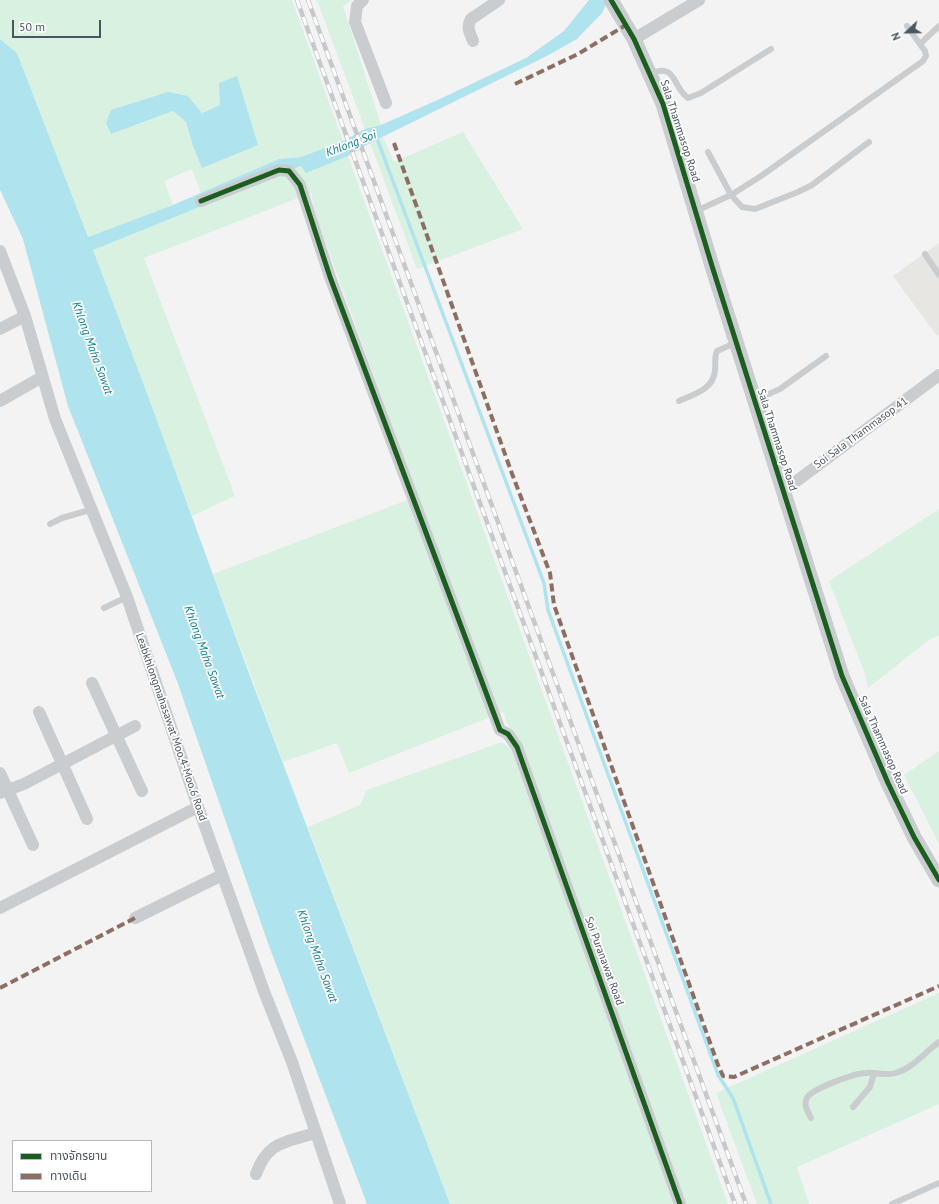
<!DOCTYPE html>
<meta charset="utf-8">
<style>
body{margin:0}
#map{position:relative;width:939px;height:1204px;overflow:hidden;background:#f3f3f3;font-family:"PT Sans","Noto Sans Thai",sans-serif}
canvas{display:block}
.legend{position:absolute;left:12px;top:1140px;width:140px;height:52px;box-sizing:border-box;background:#fff;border:1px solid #b7bbbf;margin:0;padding:5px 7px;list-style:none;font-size:12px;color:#4a565f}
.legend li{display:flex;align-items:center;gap:8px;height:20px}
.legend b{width:20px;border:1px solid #b7bbbf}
.north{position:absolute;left:887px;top:12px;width:40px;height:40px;-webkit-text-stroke:3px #fff;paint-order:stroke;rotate:248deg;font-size:11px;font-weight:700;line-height:16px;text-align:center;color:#4a565f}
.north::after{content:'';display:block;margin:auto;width:14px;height:18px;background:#4a565f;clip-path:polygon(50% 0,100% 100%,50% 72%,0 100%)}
.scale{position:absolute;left:12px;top:20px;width:89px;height:18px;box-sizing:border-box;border:2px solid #4a565f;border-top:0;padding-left:5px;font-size:12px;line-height:14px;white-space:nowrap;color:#4a565f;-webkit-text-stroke:3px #fff;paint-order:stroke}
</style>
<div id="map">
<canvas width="939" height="1204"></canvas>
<ul class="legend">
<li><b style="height:5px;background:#1b5e20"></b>ทางจักรยาน</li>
<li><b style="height:5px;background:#8d6e63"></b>ทางเดิน</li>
</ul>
<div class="north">N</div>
<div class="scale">50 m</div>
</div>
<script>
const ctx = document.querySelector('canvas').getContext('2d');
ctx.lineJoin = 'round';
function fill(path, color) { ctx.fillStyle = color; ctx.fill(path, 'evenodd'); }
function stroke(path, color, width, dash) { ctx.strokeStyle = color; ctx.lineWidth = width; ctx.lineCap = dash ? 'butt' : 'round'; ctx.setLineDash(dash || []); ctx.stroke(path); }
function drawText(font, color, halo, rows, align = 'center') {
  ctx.font = font + ' "PT Sans",sans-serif'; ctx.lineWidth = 3.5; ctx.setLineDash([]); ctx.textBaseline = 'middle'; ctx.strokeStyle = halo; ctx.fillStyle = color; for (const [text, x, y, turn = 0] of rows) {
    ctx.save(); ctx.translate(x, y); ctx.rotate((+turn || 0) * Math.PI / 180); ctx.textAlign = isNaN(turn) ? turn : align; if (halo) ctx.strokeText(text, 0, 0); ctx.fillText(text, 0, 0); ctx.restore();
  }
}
fill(new Path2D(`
 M939 243V334L937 336 893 276Z`), '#e7e6e2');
fill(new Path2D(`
 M0 0H292L343 141 301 157 279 159 201 193 192 169 164 181 173 205 88 237 17 53 0 40ZM188 96 202 113 220 105 193 146 186 122 173 111 111 134 106 123Z
 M317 0H352L343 6 381 125 365 129Z
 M463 132 523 229 417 269 370 143 383 137 394 162Z
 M348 156 728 1204H686L624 1036 522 747 507 723 503 712 349 773 337 743 283 762 213 574 418 496 318 222 311 193 144 258 235 496 192 516 92 250 302 166 306 172Z
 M939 509V636L930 639 868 688 865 674 829 581Z
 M502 742 511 749 675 1204H450L308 827 360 805 367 790Z
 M939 751V844L904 775Z
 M939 993V1104L797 1167 809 1204H757L716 1093Z`), '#d9f1e1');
fill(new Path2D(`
 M589 0H608L602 13 577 39 545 57 370 143 348 156 306 173 301 166 93 250 149 399 251 679 450 1204H367L269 946 177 681 68 406 23 239 0 190V39L17 53 88 237 173 205 279 159 301 157 343 141 365 129 381 125 442 98 526 58 564 31Z
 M237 76 258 145 202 168 193 146 186 122 173 111 111 134 106 123 111 110 168 92 188 96 202 113 220 105 219 83Z`), '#afe3ed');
stroke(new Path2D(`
 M376 136 544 583 548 610 718 1075 733 1098 771 1204`), '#afe3ed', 3.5);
stroke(new Path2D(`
 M921 43 939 26
 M651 73C677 63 672 87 688 98L701 93 771 49
 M708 152 731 195 742 207 755 209 798 192 812 185 869 142
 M696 211 731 195 761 176 923 61 926 56 925 51 907 26
 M925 254 939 275
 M755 400 780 389 826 356
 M679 401C695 394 714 389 715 370 716 363 714 357 717 351L735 343
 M50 524 62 518 93 509
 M104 608 127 597
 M853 1107 870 1087 874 1073
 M811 1118C808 1112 803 1105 807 1098 811 1089 855 1073 866 1073 876 1072 886 1076 896 1073 913 1068 925 1052 939 1042
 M892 1204 939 1183`), '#cacdcf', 6);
stroke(new Path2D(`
 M363 0 357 6 355 22 386 103
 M634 39 699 0
 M473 41C470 33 466 27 471 19L499 0
 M201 201 279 170 289 171 300 185 330 277 500 730 508 734 517 747 680 1204
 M0 251 25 316 55 419 127 597 198 807 265 994 292 1062 340 1204
 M0 329 25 316
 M0 401 42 377
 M783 493 794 483 939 375
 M92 683 142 791
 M39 712 87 819
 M0 773 33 845
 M0 793 24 784 135 726
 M0 908 198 807
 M135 918 222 875
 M256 1174C268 1141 284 1143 315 1133`), '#cacdcf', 12);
stroke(new Path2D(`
 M611 0 634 39 663 104 712 266 842 676 888 783 914 837 939 880`), '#cacdcf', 15);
const rail = new Path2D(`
 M297 0 735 1204
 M308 0 746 1204`);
stroke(rail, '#c6c8ca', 4.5);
stroke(rail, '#fff', 3, [9]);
stroke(new Path2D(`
 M515 84 578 54 626 25
 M394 143 511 471 550 573 554 605 718 1065 723 1076 734 1077 939 986
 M0 988 135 918`), '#8d6e63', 4, [8, 4]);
stroke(new Path2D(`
 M611 0 634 39 663 104 712 266 842 676 888 783 914 837 939 880
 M201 201 279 170 289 171 300 185 330 277 500 730 508 734 517 747 680 1204`), '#1b5e20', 5);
drawText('11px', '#4a565f', '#fff', [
 ["Sala Thammasop Road",680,131,72],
 ["Soi Sala Thammasop 41",861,433,-36],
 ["Sala Thammasop Road",777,440,72],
 ["Leabkhlongmahasawat Moo.4-Moo.6 Road",171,727,71],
 ["Sala Thammasop Road",883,745,66],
 ["Soi Puranawat Road",604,961,70]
]);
drawText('italic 12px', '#107e95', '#fff', [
 ["Khlong Soi",351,144,-21],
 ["Khlong Maha Sawat",92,348,70],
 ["Khlong Maha Sawat",204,652,70],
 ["Khlong Maha Sawat",317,956,70]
]);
</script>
